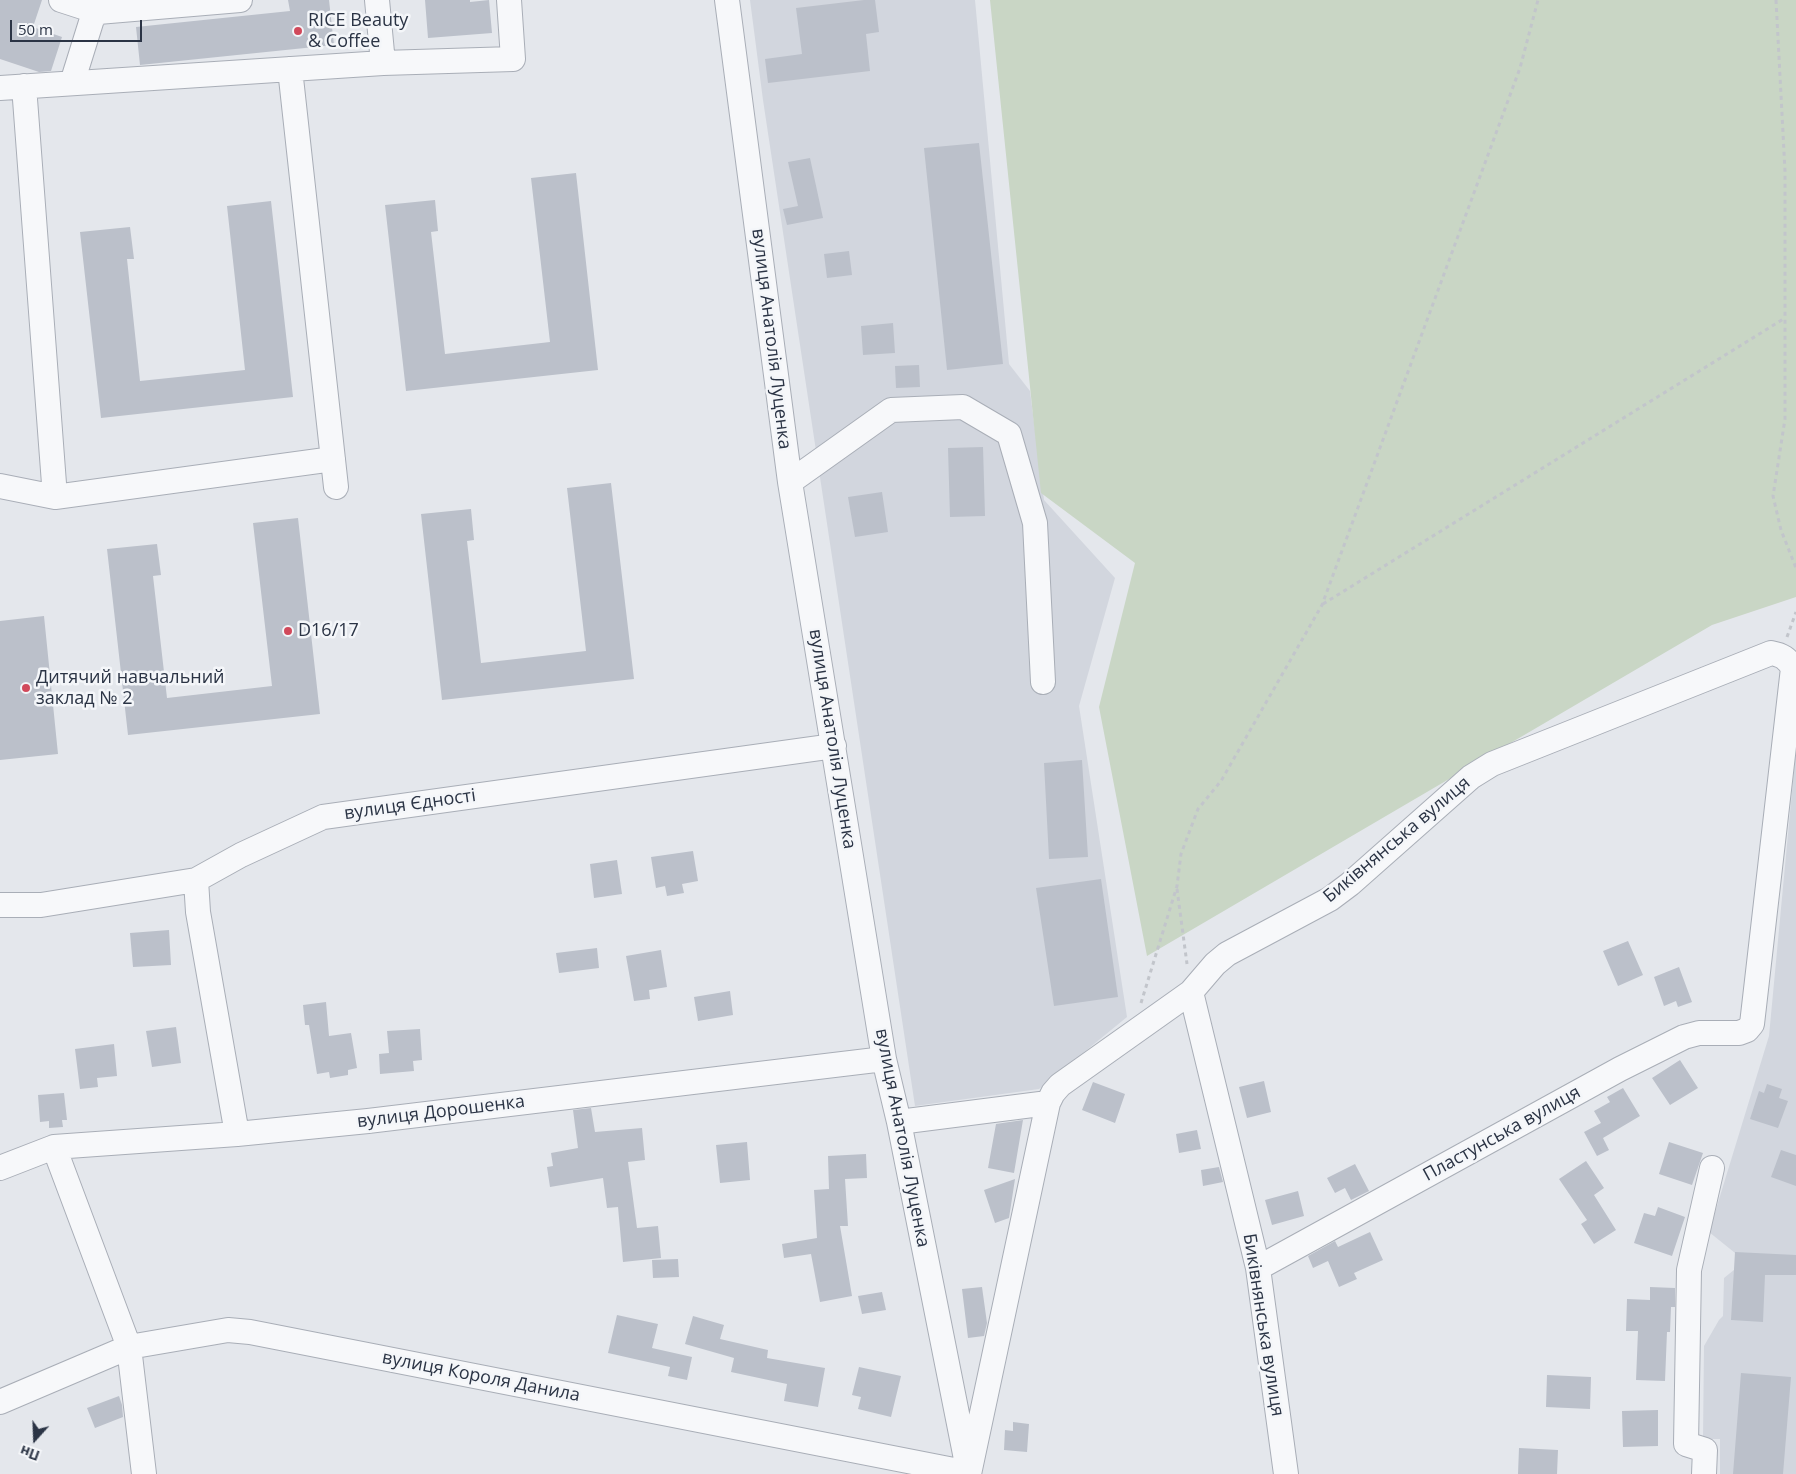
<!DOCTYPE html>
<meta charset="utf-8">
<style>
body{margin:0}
#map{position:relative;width:1796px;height:1474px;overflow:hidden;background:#e4e7ec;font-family:"Open Sans",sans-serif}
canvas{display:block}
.north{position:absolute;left:10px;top:1414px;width:50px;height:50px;-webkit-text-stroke:4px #f4f6f9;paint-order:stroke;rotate:200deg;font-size:14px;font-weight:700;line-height:20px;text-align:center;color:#2b3445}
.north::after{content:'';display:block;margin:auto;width:18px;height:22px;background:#2b3445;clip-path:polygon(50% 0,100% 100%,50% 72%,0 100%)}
.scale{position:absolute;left:10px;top:20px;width:132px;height:22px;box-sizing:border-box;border:2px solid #2b3445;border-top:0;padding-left:6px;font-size:15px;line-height:18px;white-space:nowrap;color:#2b3445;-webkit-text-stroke:4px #f4f6f9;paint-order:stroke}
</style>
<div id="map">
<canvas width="1796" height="1474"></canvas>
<div class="north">Пн</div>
<div class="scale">50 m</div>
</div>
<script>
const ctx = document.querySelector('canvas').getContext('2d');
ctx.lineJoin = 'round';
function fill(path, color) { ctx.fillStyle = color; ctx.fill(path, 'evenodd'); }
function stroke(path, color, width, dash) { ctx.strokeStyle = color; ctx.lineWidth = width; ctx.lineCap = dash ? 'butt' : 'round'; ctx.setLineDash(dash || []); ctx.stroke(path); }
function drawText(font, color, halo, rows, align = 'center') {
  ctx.font = font + ' "Open Sans",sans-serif'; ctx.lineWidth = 5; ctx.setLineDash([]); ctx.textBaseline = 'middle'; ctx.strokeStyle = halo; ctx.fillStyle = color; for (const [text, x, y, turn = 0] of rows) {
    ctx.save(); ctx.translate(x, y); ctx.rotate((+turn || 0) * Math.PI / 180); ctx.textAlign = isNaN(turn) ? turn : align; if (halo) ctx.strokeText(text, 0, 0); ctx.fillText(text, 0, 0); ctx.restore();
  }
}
fill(new Path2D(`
 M750 0H975L1009 364 1030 391 1044 500 1115 578 1079 706 1127 1017 1039 1089 915 1106 763 100Z
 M1796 749V1474H1720V1439H1703L1704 1346 1719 1320 1723 1316 1724 1278 1745 1261 1709 1232 1769 1036Z`), '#d2d6de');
fill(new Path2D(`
 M990 0H1796V597L1712 625 1147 956 1099 707 1135 563 1041 493Z`), '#c9d6c5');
fill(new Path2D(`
 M0 0H42L33 27 62 37 51 71 39 72 0 59Z
 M288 0H329L334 45 140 65 136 27 290 11Z
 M425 0H470V2L489 0 492 33 428 38Z
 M864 0H875L879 32 866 34 870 71 768 83 765 59 802 54 796 8Z
 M979 143 1003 364 947 370 924 148Z
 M810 158 823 218 787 225 783 209 798 206 788 162Z
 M576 173 598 370 406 391 385 205 435 200 438 231 431 232 445 354 550 342 531 178Z
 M271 201 293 397 101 418 80 232 130 227 134 259H127L140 381 245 370 227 206Z
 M849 251 852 275 827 278 824 254Z
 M893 323 895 353 863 355 861 326Z
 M919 365 920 387 896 388 895 366Z
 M983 447 985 516 950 517 948 448Z
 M611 483 634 679 442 700 421 514 471 509 474 540 467 541 481 663 586 651 567 488Z
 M882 492 888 532 855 537 848 497Z
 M298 518 320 714 128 735 107 549 157 544 161 575 153 576 167 698 272 686 253 523Z
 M44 616 58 754 0 760V621Z
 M1082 760 1088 857 1049 859 1044 763Z
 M693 851 698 881 682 884 684 893 667 896 665 886 656 888 651 857Z
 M617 860 622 894 594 898 590 864Z
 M1101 879 1118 997 1054 1006 1036 888Z
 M169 930 171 965 133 967 130 933Z
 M1628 941 1643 975 1618 986 1603 951Z
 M597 948 599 968 559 973 556 953Z
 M661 950 667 987 649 990 650 999 634 1001 626 956Z
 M1679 967 1692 1002 1678 1007 1676 1001 1664 1006 1654 977Z
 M730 991 733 1015 698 1021 694 997Z
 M326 1002 329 1036 351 1033 357 1068 348 1070V1075L330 1078 329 1072 317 1074 309 1025H305L303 1005Z
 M176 1027 181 1063 152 1067 146 1031Z
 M420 1029 422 1060 413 1061 414 1071 380 1074 379 1054 389 1053 387 1031Z
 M114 1044 117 1076 97 1078 98 1087 80 1089 75 1049Z
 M1680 1060 1698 1088 1670 1105 1652 1078Z
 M1264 1081 1271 1112 1247 1118 1239 1087Z
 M1093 1082 1125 1094 1115 1123 1082 1110Z
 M1767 1084 1782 1089 1779 1098 1788 1101 1778 1128 1750 1119 1759 1091 1764 1093Z
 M1623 1088 1640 1116 1603 1138 1609 1150 1597 1156 1584 1132 1601 1123 1594 1111 1610 1102 1607 1097Z
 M64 1093 67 1120H62L63 1127 49 1128V1121L40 1122 38 1095Z
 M591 1108 595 1132 642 1128 645 1160 628 1162 637 1228 658 1226 661 1258 623 1262 618 1207 607 1208 603 1178 550 1187 547 1167 553 1166 551 1153 578 1148 573 1110Z
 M1023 1120 1014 1173 988 1168 996 1124Z
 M1197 1130 1201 1149 1179 1153 1176 1134Z
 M747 1142 750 1180 720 1183 716 1145Z
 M1669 1142 1703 1153 1692 1185 1659 1174Z
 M1781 1150 1796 1155V1186L1771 1177Z
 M866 1154 867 1178 845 1179 848 1226H840L852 1296 820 1302 811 1254 784 1258 782 1244 817 1238 814 1190 829 1189 828 1156Z
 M1586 1161 1604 1188 1594 1195 1616 1230 1594 1244 1581 1224 1587 1220 1559 1179Z
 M1355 1164 1369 1191 1351 1200 1345 1188 1335 1193 1327 1178Z
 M1219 1167 1223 1182 1203 1186 1201 1170Z
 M1015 1179 1009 1218 995 1223 984 1190Z
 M1298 1191 1304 1216 1272 1225 1265 1200Z
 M1658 1207 1685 1217 1672 1256 1634 1243 1644 1213 1655 1216Z
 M1370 1232 1383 1260 1354 1273 1357 1279 1339 1287 1328 1261 1313 1268 1308 1256 1335 1241 1338 1247Z
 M1735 1252 1796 1255V1275H1765L1763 1322 1731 1320Z
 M678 1259 679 1277 653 1278 652 1260Z
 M982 1287 987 1323 984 1336 968 1338 962 1289Z
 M1650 1287 1675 1288V1307H1671L1670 1332H1667L1665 1381 1636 1380 1638 1331H1626L1627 1299 1650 1300Z
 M882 1292 886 1310 862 1314 858 1296Z
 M617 1315 658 1324 652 1348 692 1357 687 1380 668 1376 670 1367 608 1353Z
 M693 1316 724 1325 720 1339 768 1350 767 1358 825 1368 818 1407 784 1401 787 1384 731 1372 734 1358 685 1344Z
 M859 1367 901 1376 891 1417 858 1409 861 1397 852 1395Z
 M1741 1373 1791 1377 1783 1474H1733Z
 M1547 1375 1591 1377 1590 1409 1546 1407Z
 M119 1396 122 1405 123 1417 95 1428 87 1408Z
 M1658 1410V1446L1623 1447 1622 1411Z
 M1013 1422 1029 1424 1027 1452 1004 1450 1005 1430 1013 1431Z
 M1519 1448 1558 1450 1557 1474H1518Z`), '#bbc0ca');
const minor = new Path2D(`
 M61 0 98 12
 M377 0 383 63
 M727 0 790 482 884 1059 899 1122 967 1464
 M290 69 336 487
 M72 83 92 19 98 12 240 0
 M24 86 55 497
 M0 88 383 63 513 59 509 0
 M790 482 891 410 963 407 1009 434 1035 523 1043 682
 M0 486 55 497 333 459
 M196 880 198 912 237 1134
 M0 905H41L196 880 241 855 323 817 834 746
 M1191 992 1258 1268 1286 1474
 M899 1122 1048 1103
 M54 1147 129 1347 144 1474
 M0 1168 54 1147 237 1134 368 1121 884 1059
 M0 1402 129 1347 228 1330 250 1332 969 1473
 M969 1474 1048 1103 1053 1093 1060 1085 1191 992 1215 964 1227 954 1330 899 1350 884 1471 777 1492 764 1771 653C1782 655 1787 658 1793 668L1752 1024 1747 1030 1739 1033H1699L1684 1037 1620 1069 1258 1268
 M1704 1474 1705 1450 1686 1444 1689 1270 1712 1168`);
stroke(minor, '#a9aeb7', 26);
stroke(new Path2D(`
 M1776 0 1785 171V419L1773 496 1781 530 1796 568
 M1323 604 1785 318
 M1787 637 1796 612
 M1177 889 1187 964
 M1141 1003 1177 886 1181 854 1198 809 1221 781 1322 605 1520 68 1538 0`), '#c2c5cb', 3, [4, 4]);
stroke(minor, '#f7f8fa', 24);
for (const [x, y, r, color] of [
 [298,31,5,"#d1495b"],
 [288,631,5,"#d1495b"],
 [26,688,5,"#d1495b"]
]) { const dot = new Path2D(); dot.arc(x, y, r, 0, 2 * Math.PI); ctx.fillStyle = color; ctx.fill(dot); stroke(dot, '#f4f6f9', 2); }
drawText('18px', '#2b3445', '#f4f6f9', [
 ["RICE Beauty",308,21],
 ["& Coffee",308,42],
 ["D16/17",298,631],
 ["Дитячий навчальний",36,678],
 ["заклад № 2",36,699]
], 'left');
drawText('18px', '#2b3445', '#f4f6f9', [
 ["вулиця Анатолія Луценка",771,339,83],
 ["вулиця Анатолія Луценка",832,739,81],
 ["вулиця Єдності",410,805,-8],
 ["Биківнянська вулиця",1397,840,-40],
 ["вулиця Дорошенка",441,1112,-7],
 ["Пластунська вулиця",1502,1134,-29],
 ["вулиця Анатолія Луценка",902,1138,79],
 ["Биківнянська вулиця",1263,1325,81],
 ["вулиця Короля Данила",481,1377,11]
]);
</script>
